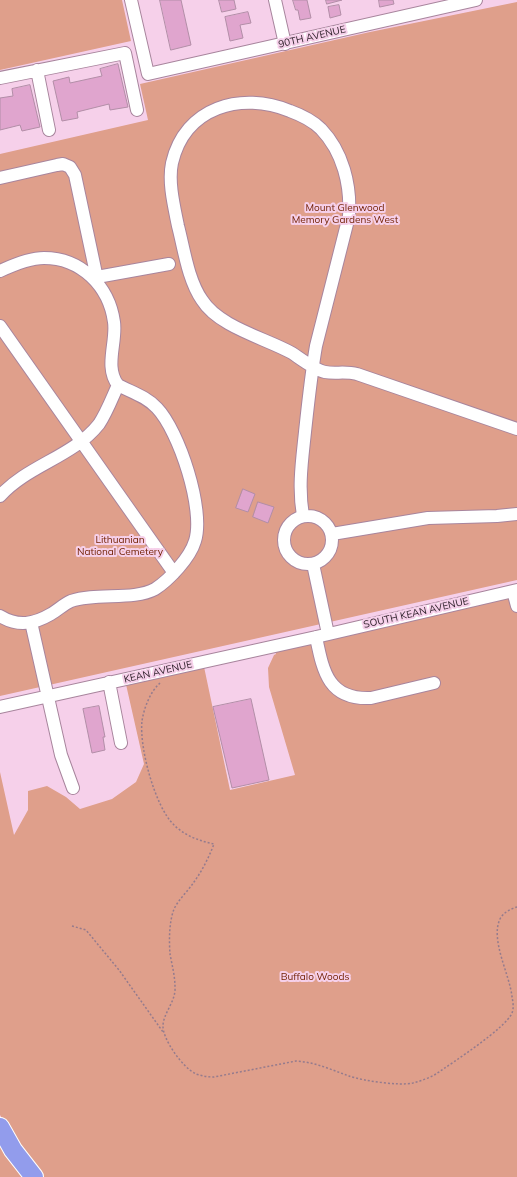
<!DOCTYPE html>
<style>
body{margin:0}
canvas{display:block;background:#f6d0ea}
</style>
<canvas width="517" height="1177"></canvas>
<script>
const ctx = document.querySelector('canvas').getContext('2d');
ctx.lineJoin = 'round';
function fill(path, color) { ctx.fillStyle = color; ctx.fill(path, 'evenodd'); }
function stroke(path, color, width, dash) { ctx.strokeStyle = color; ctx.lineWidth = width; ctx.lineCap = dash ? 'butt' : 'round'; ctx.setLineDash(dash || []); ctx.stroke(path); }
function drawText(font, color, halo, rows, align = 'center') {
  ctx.font = font + ' Mulish,sans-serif'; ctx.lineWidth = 4; ctx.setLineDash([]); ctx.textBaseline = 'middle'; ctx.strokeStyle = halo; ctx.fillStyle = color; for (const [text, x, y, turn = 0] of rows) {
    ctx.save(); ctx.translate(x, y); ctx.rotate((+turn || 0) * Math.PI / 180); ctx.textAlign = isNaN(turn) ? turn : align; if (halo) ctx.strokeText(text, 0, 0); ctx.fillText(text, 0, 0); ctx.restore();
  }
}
fill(new Path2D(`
 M0 0H122L131 41 0 70Z
 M517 2V580L0 696V154L148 120 140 84 370 32Z
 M517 584V1177H41L15 1140 0 1115V772L14 835 28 810V791L47 786 66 797 80 809 112 799 136 782 144 764 125 680 203 662 230 790 295 775 269 687 268 668 274 655 276 654 274 646 269 647Z
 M0 1139 26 1177H0Z`), '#df9f8b');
const building = new Path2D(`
 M160 0H181L191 45 171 50Z
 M219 0H234L236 9 222 12Z
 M293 0H307L311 18 300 20 298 10H296Z
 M326 0H342L327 4Z
 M379 0H393L394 4 380 7Z
 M339 5 341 15 330 18 328 7Z
 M248 12 251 23 240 25 243 38 230 41 225 17Z
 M118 64 128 107 110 110 109 104 77 112 78 118 62 121 53 81 69 77 70 83 102 76 100 69Z
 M30 85 40 127 22 131 20 125 0 130V98L13 96 12 89Z
 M243 489 255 494 248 512 236 508Z
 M258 502 274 507 268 523 253 517Z
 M251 699 269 780 232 788 213 707Z
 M99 706 105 737H103L105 750 92 753 83 709Z`);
fill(building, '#e0a5ce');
stroke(building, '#b28ea7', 1);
const minor = new Path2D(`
 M131 0 148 74 476 0
 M275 0 285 44
 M37 70 49 130
 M0 78 125 53 137 110
 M0 178 57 165 63 164 70 167 75 175 98 283
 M0 271C13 265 29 258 44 258 81 258 109 286 114 322 117 342 104 367 118 385 131 392 146 396 157 408 179 431 205 510 195 541 190 558 169 580 155 589 133 601 97 592 71 601 64 604 58 610 51 614 34 624 18 627 0 616
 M97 277 169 264
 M0 326 174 573
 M0 496C28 465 73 457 99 424 107 412 112 398 118 385
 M284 540a24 24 0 1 1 48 0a24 24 0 1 1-48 0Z
 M303 516C298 487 302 461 305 432 308 404 311 375 316 346L349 216C351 185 343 152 321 129 312 120 301 115 290 111 241 91 185 107 172 163 168 182 174 206 178 226 184 249 188 280 202 300 219 327 265 338 292 353 301 359 315 370 325 372 335 374 345 371 357 374L517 429
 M332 534 428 518 497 516 517 514
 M313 564 328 634
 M513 591 517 606
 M31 622 61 755 73 788
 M316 637C323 671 328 700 371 698L434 683
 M109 682 121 743
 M0 707 316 637 517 590`);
const highway = new Path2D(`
 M0 1127 13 1150 34 1177`);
stroke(minor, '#a8859d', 14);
stroke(highway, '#fff', 20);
stroke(new Path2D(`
 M160 683C150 692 144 708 142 721 139 747 155 807 174 825 185 836 200 841 214 844 209 857 202 871 194 882 188 891 179 899 174 909 169 922 169 941 170 954 172 965 175 976 175 987 176 1001 164 1012 163 1025 162 1039 183 1068 196 1074 202 1076 208 1077 214 1077L296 1061C315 1062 332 1070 349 1076 364 1081 398 1086 413 1083 421 1081 429 1078 436 1074 452 1063 506 1028 512 1013 514 1008 513 1002 512 997 510 975 490 940 500 919 503 913 510 909 517 907
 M72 926 86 930 119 970 163 1032`), '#957b8d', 1.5, [2, 2]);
stroke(minor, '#fff', 12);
stroke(highway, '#929cec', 18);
drawText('10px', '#2a1d26', '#f6d0ea', [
 ["90TH AVENUE",312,37,-13],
 ["SOUTH KEAN AVENUE",416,613,-13],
 ["KEAN AVENUE",158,672,-13]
]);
drawText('10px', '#722205', '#f6d0ea', [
 ["Mount Glenwood",345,208],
 ["Memory Gardens West",345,220],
 ["Lithuanian",120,540],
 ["National Cemetery",120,552],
 ["Buffalo Woods",315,977]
]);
</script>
